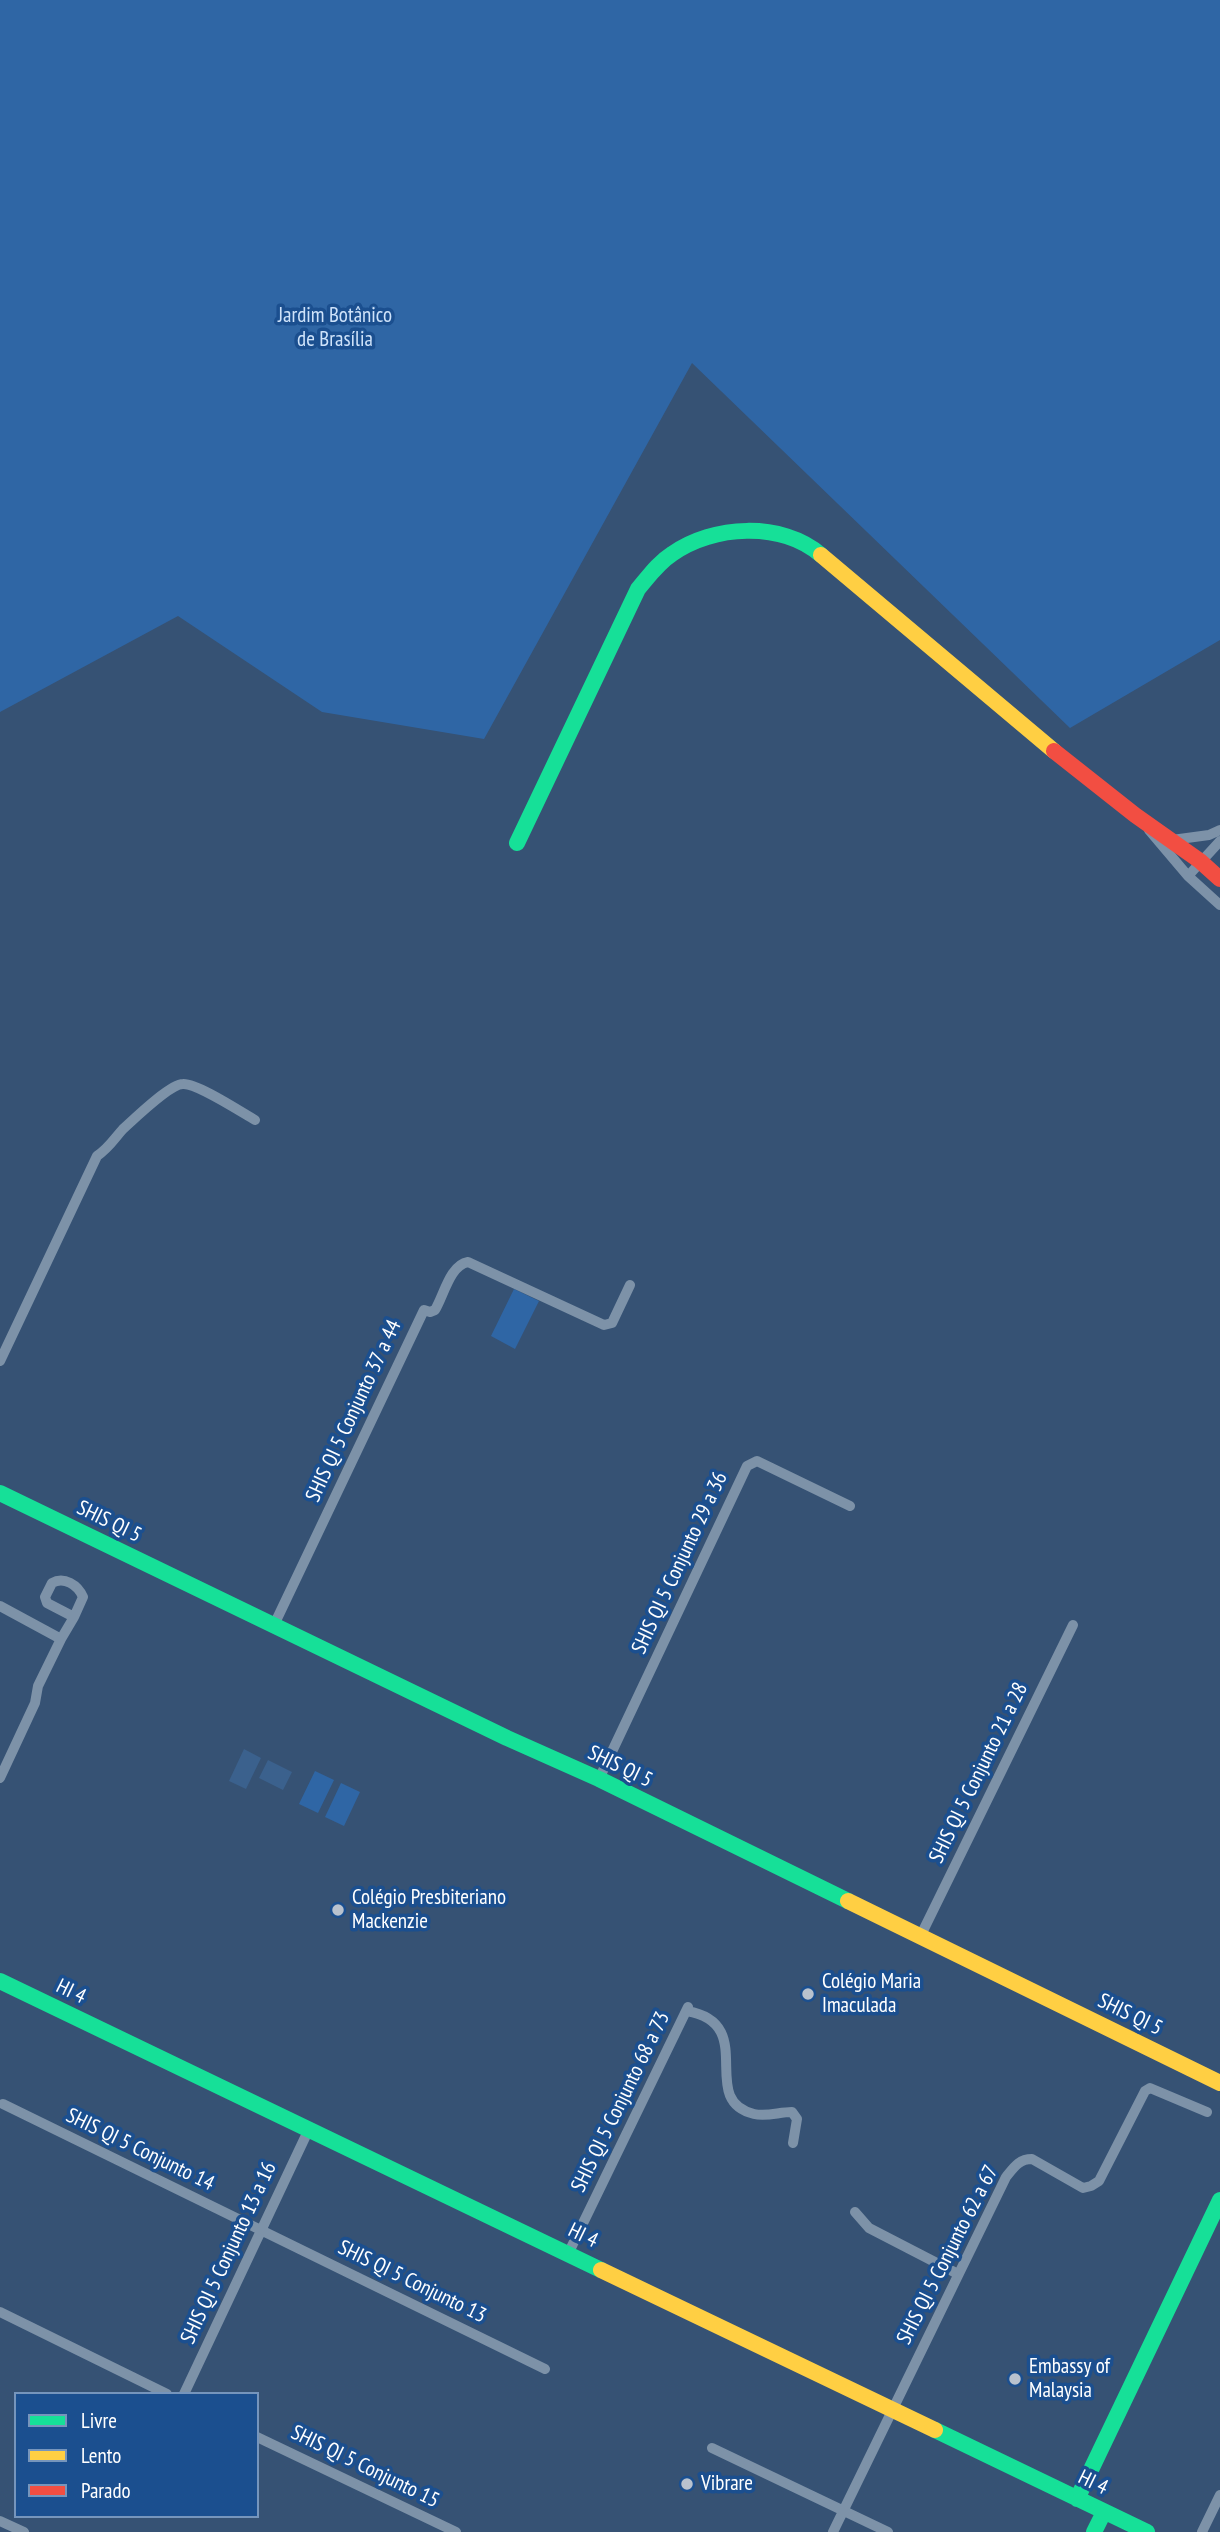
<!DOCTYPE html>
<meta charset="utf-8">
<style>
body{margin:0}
#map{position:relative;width:1220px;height:2532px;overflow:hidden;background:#365274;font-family:"PT Sans Narrow",sans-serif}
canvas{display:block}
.legend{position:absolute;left:14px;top:2392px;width:245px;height:126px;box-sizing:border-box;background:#1b4f8f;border:2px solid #7695bc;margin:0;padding:9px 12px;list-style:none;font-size:21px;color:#fff}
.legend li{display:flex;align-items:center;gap:14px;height:35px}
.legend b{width:35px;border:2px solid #7695bc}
</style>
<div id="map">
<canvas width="1220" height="2532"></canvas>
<ul class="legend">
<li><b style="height:9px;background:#16e098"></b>Livre</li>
<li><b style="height:9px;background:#ffcf43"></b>Lento</li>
<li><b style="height:9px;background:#f24e42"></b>Parado</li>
</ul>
</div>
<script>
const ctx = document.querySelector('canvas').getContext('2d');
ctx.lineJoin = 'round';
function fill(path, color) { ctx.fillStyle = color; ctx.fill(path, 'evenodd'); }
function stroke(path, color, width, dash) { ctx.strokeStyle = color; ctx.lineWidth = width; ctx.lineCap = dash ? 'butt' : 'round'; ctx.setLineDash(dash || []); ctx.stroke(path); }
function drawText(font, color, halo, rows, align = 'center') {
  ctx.font = font + ' "PT Sans Narrow",sans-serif'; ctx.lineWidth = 7; ctx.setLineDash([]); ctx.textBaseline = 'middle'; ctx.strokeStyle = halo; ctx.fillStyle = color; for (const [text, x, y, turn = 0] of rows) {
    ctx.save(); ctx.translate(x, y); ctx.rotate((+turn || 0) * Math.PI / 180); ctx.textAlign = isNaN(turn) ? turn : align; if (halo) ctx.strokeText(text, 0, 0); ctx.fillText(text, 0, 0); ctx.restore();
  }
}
fill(new Path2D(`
 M0 0H1220V640L1070 728 692 363 484 739 322 712 178 616 0 712Z
 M514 1289 539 1301 515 1349 491 1336Z
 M315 1771 334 1780 318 1813 299 1804Z
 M341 1783 360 1792 344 1826 325 1817Z`), '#2f66a5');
fill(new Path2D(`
 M244 1749 261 1758 246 1789 229 1781Z
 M268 1760 292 1772 283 1790 259 1778Z`), '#3b618d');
stroke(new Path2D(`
 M1149 830 1188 876 1220 905
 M1172 840 1209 835 1220 830
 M1188 876 1220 841
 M0 1361 97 1156C109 1148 114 1139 123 1129 134 1119 170 1084 183 1084 197 1083 241 1112 255 1120
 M0 1606 61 1639 74 1617 47 1603 45 1597 52 1583C64 1576 78 1585 83 1597L74 1617
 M274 1625 424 1310 430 1312 435 1310C444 1295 450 1265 468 1262L604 1325 612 1323 630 1285
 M0 1778 35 1703 38 1686 61 1639
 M599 1779 747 1466 757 1461 850 1506
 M920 1937 1073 1625
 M687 2011C760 2024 696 2100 754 2114 767 2117 779 2112 792 2112L797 2119 793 2143
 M3 2104 545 2369
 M855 2212 869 2228 958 2274
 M569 2252 688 2007
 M0 2312 167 2394
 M184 2394 309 2129
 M257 2437 456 2532
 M712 2448 888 2532
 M0 2521 24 2532
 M833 2532 1006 2177C1014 2167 1019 2159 1032 2159L1083 2188 1091 2186 1099 2181 1145 2091 1150 2088 1207 2112
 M1202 2532 1220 2495`), '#7d92a8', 10);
stroke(new Path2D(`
 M517 843 638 589C649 576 658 563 672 554 713 525 781 521 821 555
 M0 1493 507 1738 599 1779 848 1901
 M0 1981 601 2270
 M935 2430 1147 2532
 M1077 2499 1220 2200
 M1094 2532 1104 2512`), '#16e098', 16);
stroke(new Path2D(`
 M821 555 1054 751
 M848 1901 1220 2083
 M601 2270 935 2430`), '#ffcf43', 16);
stroke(new Path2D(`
 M1054 751 1135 815 1200 861 1220 879`), '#f24e42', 16);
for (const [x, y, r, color] of [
 [338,1910,7,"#b9c2ce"],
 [808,1994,7,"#b9c2ce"],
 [1015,2379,7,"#b9c2ce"],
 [687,2484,7,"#b9c2ce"]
]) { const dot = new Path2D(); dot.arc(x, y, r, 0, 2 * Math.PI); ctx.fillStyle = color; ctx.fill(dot); stroke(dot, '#1b4f8f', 2.5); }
drawText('21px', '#cfe3fa', '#1b4f8f', [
 ["Jardim Botânico",335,316],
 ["de Brasília",335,340]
]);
drawText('21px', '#fff', '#1b4f8f', [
 ["SHIS QI 5 Conjunto 37 a 44",354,1411,-65],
 ["SHIS QI 5",109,1522,26],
 ["SHIS QI 5 Conjunto 29 a 36",680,1563,-65],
 ["SHIS QI 5",620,1767,26],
 ["SHIS QI 5 Conjunto 21 a 28",979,1773,-64],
 ["HI 4",71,1992,26],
 ["SHIS QI 5",1130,2015,26],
 ["SHIS QI 5 Conjunto 68 a 73",621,2102,-64],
 ["SHIS QI 5 Conjunto 14",140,2150,26],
 ["HI 4",583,2236,26],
 ["SHIS QI 5 Conjunto 13 a 16",229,2253,-65],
 ["SHIS QI 5 Conjunto 62 a 67",948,2255,-63],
 ["SHIS QI 5 Conjunto 13",412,2282,26],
 ["SHIS QI 5 Conjunto 15",365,2467,26],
 ["HI 4",1093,2483,26]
]);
drawText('21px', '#fff', '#1b4f8f', [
 ["Colégio Presbiteriano",352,1898],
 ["Mackenzie",352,1922],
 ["Colégio Maria",822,1982],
 ["Imaculada",822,2006],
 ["Embassy of",1029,2367],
 ["Malaysia",1029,2391],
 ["Vibrare",701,2484]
], 'left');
</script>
